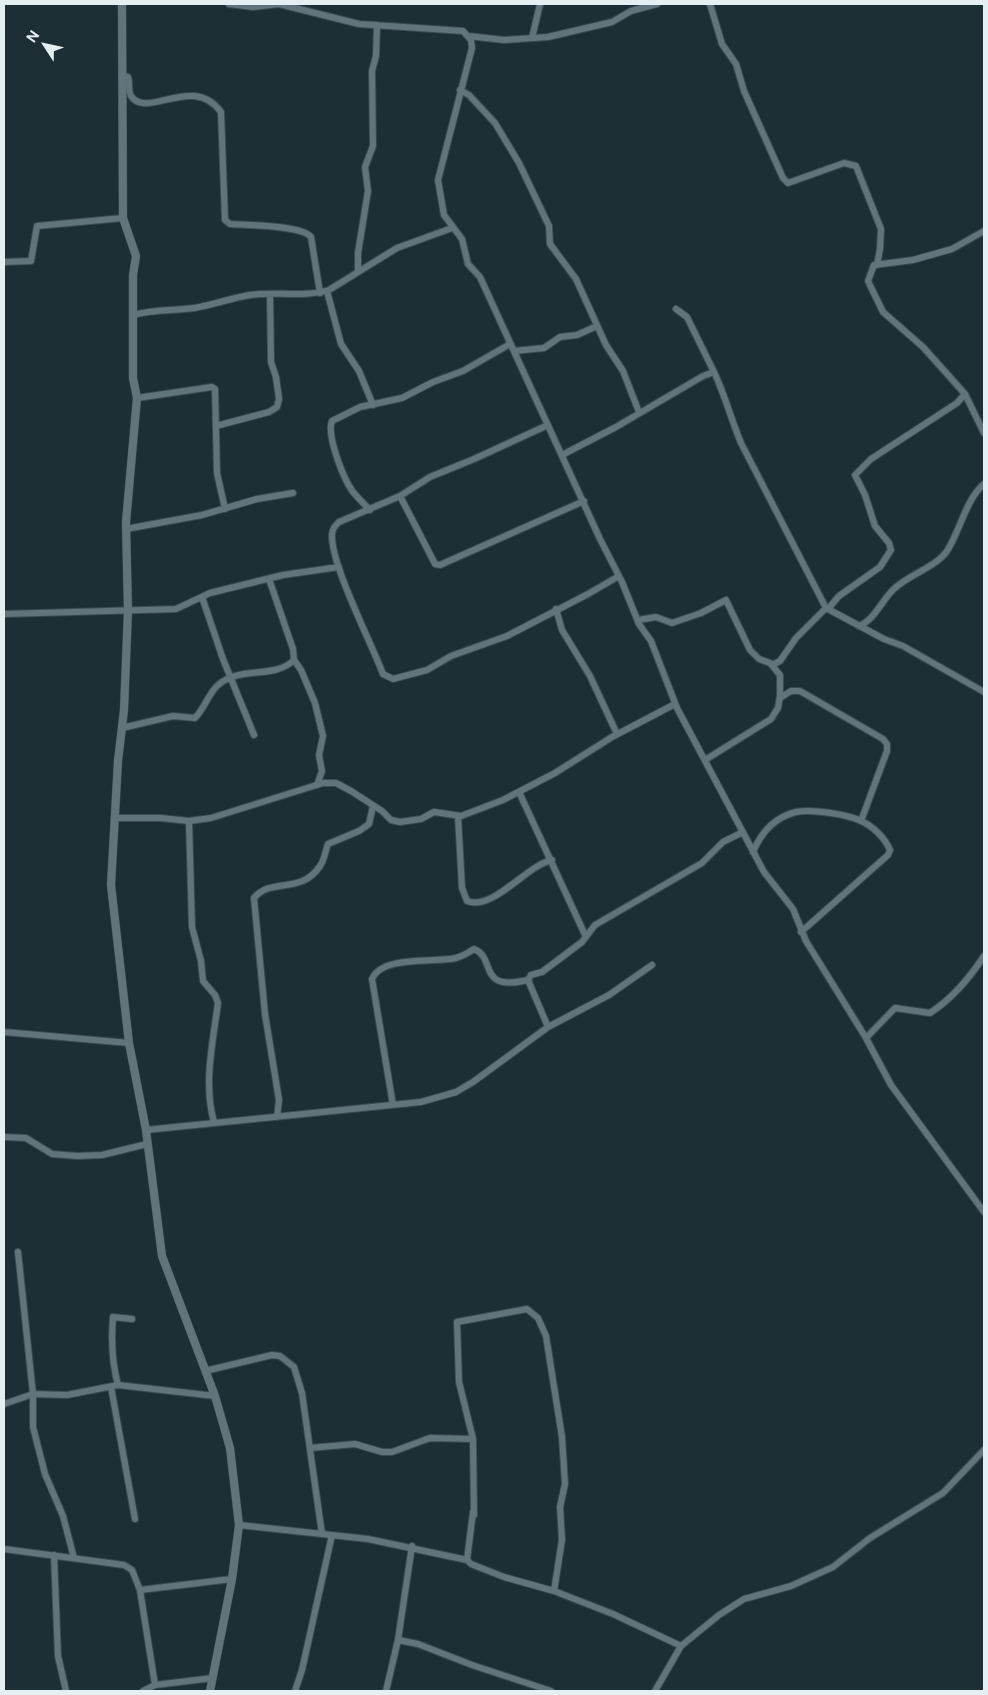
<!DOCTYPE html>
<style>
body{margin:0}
#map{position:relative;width:988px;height:1695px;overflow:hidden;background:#1d2e35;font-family:"Public Sans",sans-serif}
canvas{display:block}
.frame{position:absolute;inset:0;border:5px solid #e4eff3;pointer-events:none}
.north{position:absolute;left:20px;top:20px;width:50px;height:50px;-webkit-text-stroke:4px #1d2e35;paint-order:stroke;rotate:305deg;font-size:14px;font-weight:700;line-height:20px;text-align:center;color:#e4eff3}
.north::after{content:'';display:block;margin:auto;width:18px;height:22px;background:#e4eff3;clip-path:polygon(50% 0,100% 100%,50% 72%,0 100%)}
</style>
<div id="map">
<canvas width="988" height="1695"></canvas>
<div class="frame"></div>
<div class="north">N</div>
</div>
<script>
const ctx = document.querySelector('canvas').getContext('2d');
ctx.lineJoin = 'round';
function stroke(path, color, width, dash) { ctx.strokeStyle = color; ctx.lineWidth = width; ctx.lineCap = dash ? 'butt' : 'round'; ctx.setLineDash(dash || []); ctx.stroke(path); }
const minor = new Path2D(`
 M229 4 253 7 279 4 359 24 463 31 471 40 472 48 438 180 444 215 462 239 468 264 480 277 600 539 622 582 639 624 651 641 677 708 764 872 793 909 806 941 866 1038 891 1085 984 1212
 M710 4 722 44 736 64 744 91 783 178 788 183 844 163 856 166 881 229 880 249 877 265
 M468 36 504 40 548 37 612 22 631 11 657 4
 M532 38 540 4
 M122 76 128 77C130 83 128 91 131 96 147 120 193 73 221 112L225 220 230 224C246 225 302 225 311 237L320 293
 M460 90 469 95 495 123 519 163 549 226 550 244 576 279 606 345 623 371 639 412
 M4 262 31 261 37 226 123 218
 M358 271V253L368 191 365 167 373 146 372 71 376 56 377 25
 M327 291 341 344 359 371 373 405
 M676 309 687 317 714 372
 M133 315C154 309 173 311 194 308 213 305 231 298 250 295 277 291 303 298 329 290L397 248 452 228
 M514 351 544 348 560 337 577 335 597 326
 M965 394 984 433
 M137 398 212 387 215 389 217 473 225 509
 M548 425 474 459 430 477 400 496 432 558 435 564 440 565 584 501
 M216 426 269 412 277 407 279 399 276 377 271 362 270 294
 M562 455 616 427 703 376 714 372C725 395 731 419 741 443L826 608 884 639 903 646 984 692
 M400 496 339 522C335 526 332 529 332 535 331 565 371 642 383 674L393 679 427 670 451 656 507 636 588 594 619 576
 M370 510C364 504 358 498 353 492 344 480 326 435 332 421L360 407 402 398 433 382 463 371 510 344
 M126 529 202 515 257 499 293 493
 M202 597 223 659 254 735
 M556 609 562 630 590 676 617 734
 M828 609 839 596 880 567 891 550 889 543 875 526 865 495 855 475 871 459 957 403 965 394 923 347 883 312 868 281 874 265 913 260 952 249 984 231
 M4 614 176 609 210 593 283 575 339 567
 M638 620 656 617 672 623 701 613 726 600 750 650 759 659 770 663 780 675V696L778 708 771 719 705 760
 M859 626C875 620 882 599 895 588 910 574 936 567 947 551 960 531 966 499 984 484
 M294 660 301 670 315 703 323 736 319 755 322 771 317 785
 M772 665 780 661 796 638 826 608
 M780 698 791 691H800L883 739 887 744V751L861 821
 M122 728 173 716 195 718C204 709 208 695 217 686 238 665 274 680 294 660L293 649 269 579
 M519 792 586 937
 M458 816 462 888 467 901C494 911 525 866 552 860
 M116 818H161L189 821 211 818 323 783H336L351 791 382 811 391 820 400 822 421 819 434 812 461 816 503 800 555 773 612 737 675 704
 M189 821 192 927 201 961 203 981 215 995 218 1003C213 1042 203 1083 214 1122
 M753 852C761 833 775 817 796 812 811 809 847 814 861 821 873 826 885 838 890 850L888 855 801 932
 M548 1027 609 995 652 965
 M4 1032 129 1043
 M866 1038 895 1008 930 1013C953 998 969 979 984 956
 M393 1105 372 979C382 955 435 963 456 958 463 956 468 953 474 949 497 958 476 992 528 980
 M277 1117 279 1100 265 1014 254 898C271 877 301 895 320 866 325 859 325 851 328 844L359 831 369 824 373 806
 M146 1130 421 1102 456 1092 473 1082 548 1027 528 980 531 975 542 972 582 942 595 925 702 863 723 842 743 832
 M4 1137 26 1138 52 1154 77 1156 102 1155 147 1144
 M18 1252 33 1394V1427L45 1474 63 1516 74 1558
 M205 1371 272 1355 280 1356 294 1367 302 1393 322 1534
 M118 1385C112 1363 111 1341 113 1317L132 1319
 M111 1387 135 1519
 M4 1404 33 1394 67 1395 118 1385 215 1396
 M310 1448 355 1444 382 1452H392L430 1438 473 1439V1442
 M474 1515 473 1439 459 1382 457 1322 527 1309 538 1318 546 1336 562 1437 565 1484 560 1507 562 1540 554 1591
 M239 1525 368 1539 467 1560 471 1564 504 1577 554 1591 613 1614 681 1646
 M4 1549 124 1565 132 1570 140 1590 155 1685
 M54 1555 58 1656 66 1691
 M467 1560 473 1512
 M140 1590 232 1579
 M398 1640 418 1644 472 1665 551 1691
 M143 1691 155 1685 213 1678
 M295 1691 302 1670 332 1535
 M386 1691 398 1640 412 1546
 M655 1691 681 1646 719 1615 744 1599 791 1586 833 1567 870 1538 943 1493 984 1450`);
const tertiary = new Path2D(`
 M122 4 123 218 136 256 133 275V378L137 398 126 522 128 611 124 710 118 761 111 885 129 1043 146 1130 162 1256 215 1396 230 1448 239 1525 232 1579 210 1691`);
stroke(minor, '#3b4a50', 8);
stroke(tertiary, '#3b4a50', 9);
stroke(minor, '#61737b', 6);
stroke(tertiary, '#61737b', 8);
</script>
